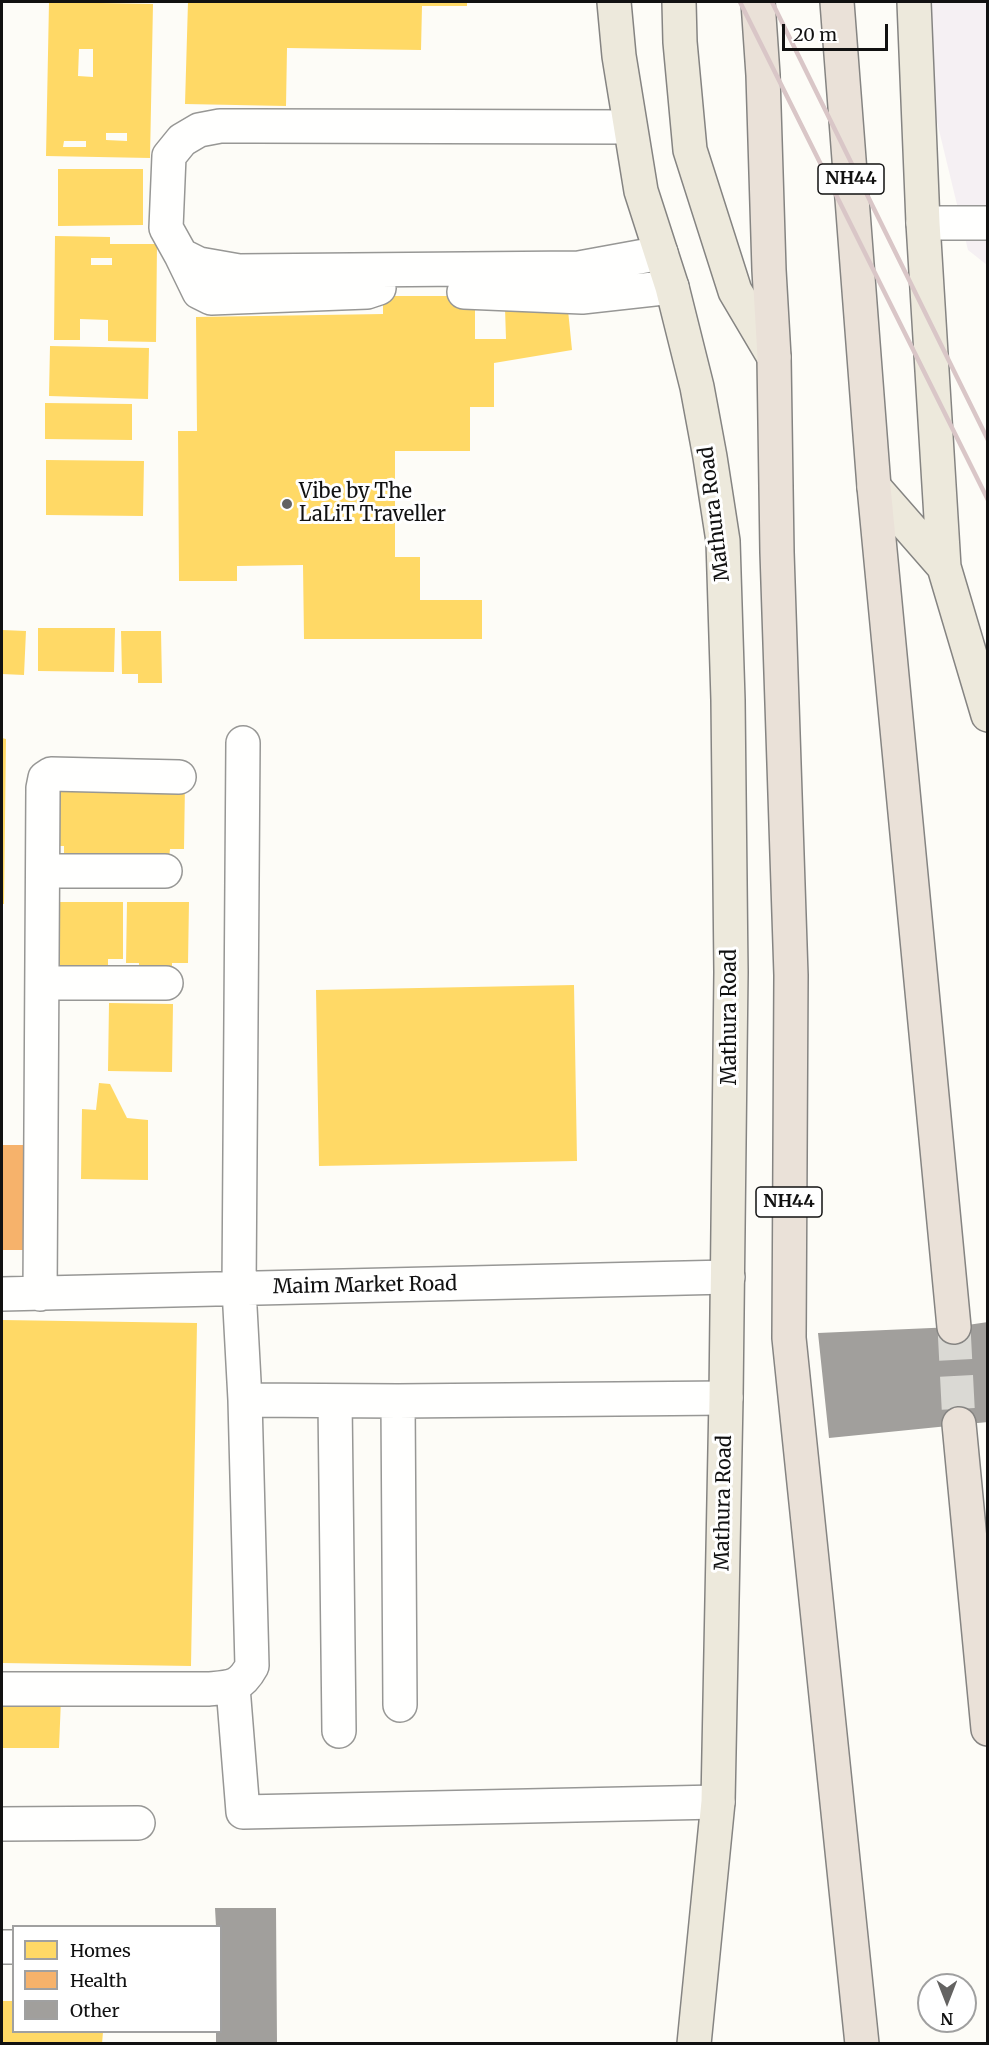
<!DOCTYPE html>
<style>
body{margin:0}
#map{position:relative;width:989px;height:2045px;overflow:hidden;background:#fdfcf7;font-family:Merriweather,serif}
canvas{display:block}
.frame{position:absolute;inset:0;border:3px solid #111;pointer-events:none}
.legend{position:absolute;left:12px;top:1925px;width:210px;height:108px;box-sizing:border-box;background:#fff;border:2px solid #a0a0a0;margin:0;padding:8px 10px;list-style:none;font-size:18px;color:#111}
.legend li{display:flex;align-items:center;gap:12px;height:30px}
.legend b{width:30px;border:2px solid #a0a0a0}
.north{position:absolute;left:917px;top:1973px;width:60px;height:60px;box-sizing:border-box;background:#fff;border:2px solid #a0a0a0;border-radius:50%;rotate:180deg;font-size:16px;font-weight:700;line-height:24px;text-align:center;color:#111}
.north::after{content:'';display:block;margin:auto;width:21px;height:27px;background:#646362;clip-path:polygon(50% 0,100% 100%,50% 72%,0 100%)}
.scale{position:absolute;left:782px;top:24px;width:106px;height:27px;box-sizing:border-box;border:3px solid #111;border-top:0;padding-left:8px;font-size:18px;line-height:21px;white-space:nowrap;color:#111;-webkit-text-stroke:4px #fff;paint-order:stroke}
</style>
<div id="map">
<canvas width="989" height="2045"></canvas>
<div class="frame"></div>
<ul class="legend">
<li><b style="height:16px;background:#ffd966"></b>Homes</li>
<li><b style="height:16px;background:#f6b26b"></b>Health</li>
<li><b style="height:16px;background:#a19f9c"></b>Other</li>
</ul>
<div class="north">N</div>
<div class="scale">20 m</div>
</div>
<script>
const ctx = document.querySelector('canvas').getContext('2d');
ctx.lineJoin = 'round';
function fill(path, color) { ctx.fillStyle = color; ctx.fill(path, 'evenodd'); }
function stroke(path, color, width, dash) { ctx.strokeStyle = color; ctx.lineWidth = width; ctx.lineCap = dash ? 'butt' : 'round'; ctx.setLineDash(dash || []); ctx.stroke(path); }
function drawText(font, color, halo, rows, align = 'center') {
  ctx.font = font + ' Merriweather,serif'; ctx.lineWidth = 6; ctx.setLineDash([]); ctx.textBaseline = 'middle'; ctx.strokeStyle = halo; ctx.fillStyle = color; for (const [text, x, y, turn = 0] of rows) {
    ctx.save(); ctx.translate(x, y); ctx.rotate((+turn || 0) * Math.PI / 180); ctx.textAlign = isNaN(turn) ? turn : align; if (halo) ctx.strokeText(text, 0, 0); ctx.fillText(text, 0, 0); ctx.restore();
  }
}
fill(new Path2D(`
 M908 2H987V265L968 250Z`), '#f5f0f3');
fill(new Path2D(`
 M49 2 153 4 150 158 46 156ZM79 49H93V77L78 76ZM106 133H127V141L106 140ZM64 141H86V147H63Z
 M188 2H467V6H422L421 50 287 48 286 106 185 104Z
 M58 169H143V225L58 226Z
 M55 236 110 237V244H157L156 342 108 341V320L80 319V340H54ZM91 258H112V265H91Z
 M383 296H475V339H506L505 308 568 310 572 350 494 363V407H470V451H395V557H420V600H482V639H304L303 565 237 566V581H179L178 431H197L196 317 383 314Z
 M50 346 149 348 148 399 49 396Z
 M45 403 132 404V440L45 439Z
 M46 460 144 461 143 516 46 515Z
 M38 628H115L114 672 38 671Z
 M2 630 26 631 24 675 2 674Z
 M121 631H161L162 683H138V674H122Z
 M2 738 6 739 4 904H2Z
 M56 781 185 784 184 849H170L169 859 64 857V846H54Z
 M59 902H123V959H108V973L58 972Z
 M127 902H189L188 963H172V973H139V963H126Z
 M574 985 577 1161 319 1166 316 990Z
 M109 1003 173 1004 172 1072 108 1071Z
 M99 1083 110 1084 127 1118 148 1120V1180L81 1179 82 1109 96 1110Z
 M2 1320 197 1323 191 1666 2 1663Z
 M2 1697 61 1699 59 1748H2Z
 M2 2001H14V2032H103L102 2044H2Z`), '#ffd966');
fill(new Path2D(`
 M2 1145H28V1250H2Z`), '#f6b26b');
fill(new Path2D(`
 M988 1322V1422L829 1438 818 1333 954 1327Z
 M215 1908H276L277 2044H216V2032H220V1926H216Z`), '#a19f9c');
stroke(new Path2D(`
 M954 1327 959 1424`), '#dad9d4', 33, [33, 16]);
const minor = new Path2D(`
 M629 127 255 126H220L199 130 182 140 169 156 166 228 181 255 199 264 239 271 579 268 661 253
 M923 223H988
 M181 255 199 292 211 298 367 292 379 288
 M464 292 582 297 672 287
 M43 871H165
 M42 983H166
 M2 1294 728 1277
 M40 1294 43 788 45 778 51 774 179 777
 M245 1400 398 1401 726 1398
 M335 1401 339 1731
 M398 1401 400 1705
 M233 1687 243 1812 718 1802
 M2 1689H208C231 1687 240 1688 252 1666L245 1400 239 1289 243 743
 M2 1824 138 1823
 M2 1947H14`);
const major = new Path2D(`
 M614 2 619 56 641 191 672 287 697 387 710 457 723 541 728 700 731 972 726 1398 718 1802 694 2044
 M679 2 680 42 690 150 735 291 774 357
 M914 2 923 223 944 567
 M874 487 944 567 988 715`);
const highway = new Path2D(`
 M758 2 763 75 769 270 774 357 777 552 791 975 789 1338 862 2044
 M837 2 874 487 954 1327
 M959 1424 988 1729`);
stroke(minor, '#979795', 36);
stroke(major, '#858482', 36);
stroke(highway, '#858482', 36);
stroke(minor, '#fffffe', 33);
stroke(major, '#ede9dc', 33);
stroke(highway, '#eae1d8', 33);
stroke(new Path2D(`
 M740 2 988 500
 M772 2 988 440`), '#d9c6c7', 4.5);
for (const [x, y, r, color] of [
 [287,504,6,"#646362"]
]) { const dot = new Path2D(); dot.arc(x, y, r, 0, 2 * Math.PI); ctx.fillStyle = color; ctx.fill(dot); stroke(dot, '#fff', 2); }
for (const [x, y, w] of [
 [851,179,66],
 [789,1202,66]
]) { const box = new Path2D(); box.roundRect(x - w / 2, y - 15, w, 30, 4.5); ctx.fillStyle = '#fff'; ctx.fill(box); stroke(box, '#111', 1.5); }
drawText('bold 18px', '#111', null, [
 ["NH44",851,179],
 ["NH44",789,1202]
]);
drawText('20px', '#111', '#fff', [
 ["Vibe by The",299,492],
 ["LaLiT Traveller",299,515]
], 'left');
drawText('20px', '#111', '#fff', [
 ["Mathura Road",715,514,-97],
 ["Mathura Road",730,1017,-90],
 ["Maim Market Road",365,1286,-1],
 ["Mathura Road",724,1503,-89]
]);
</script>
